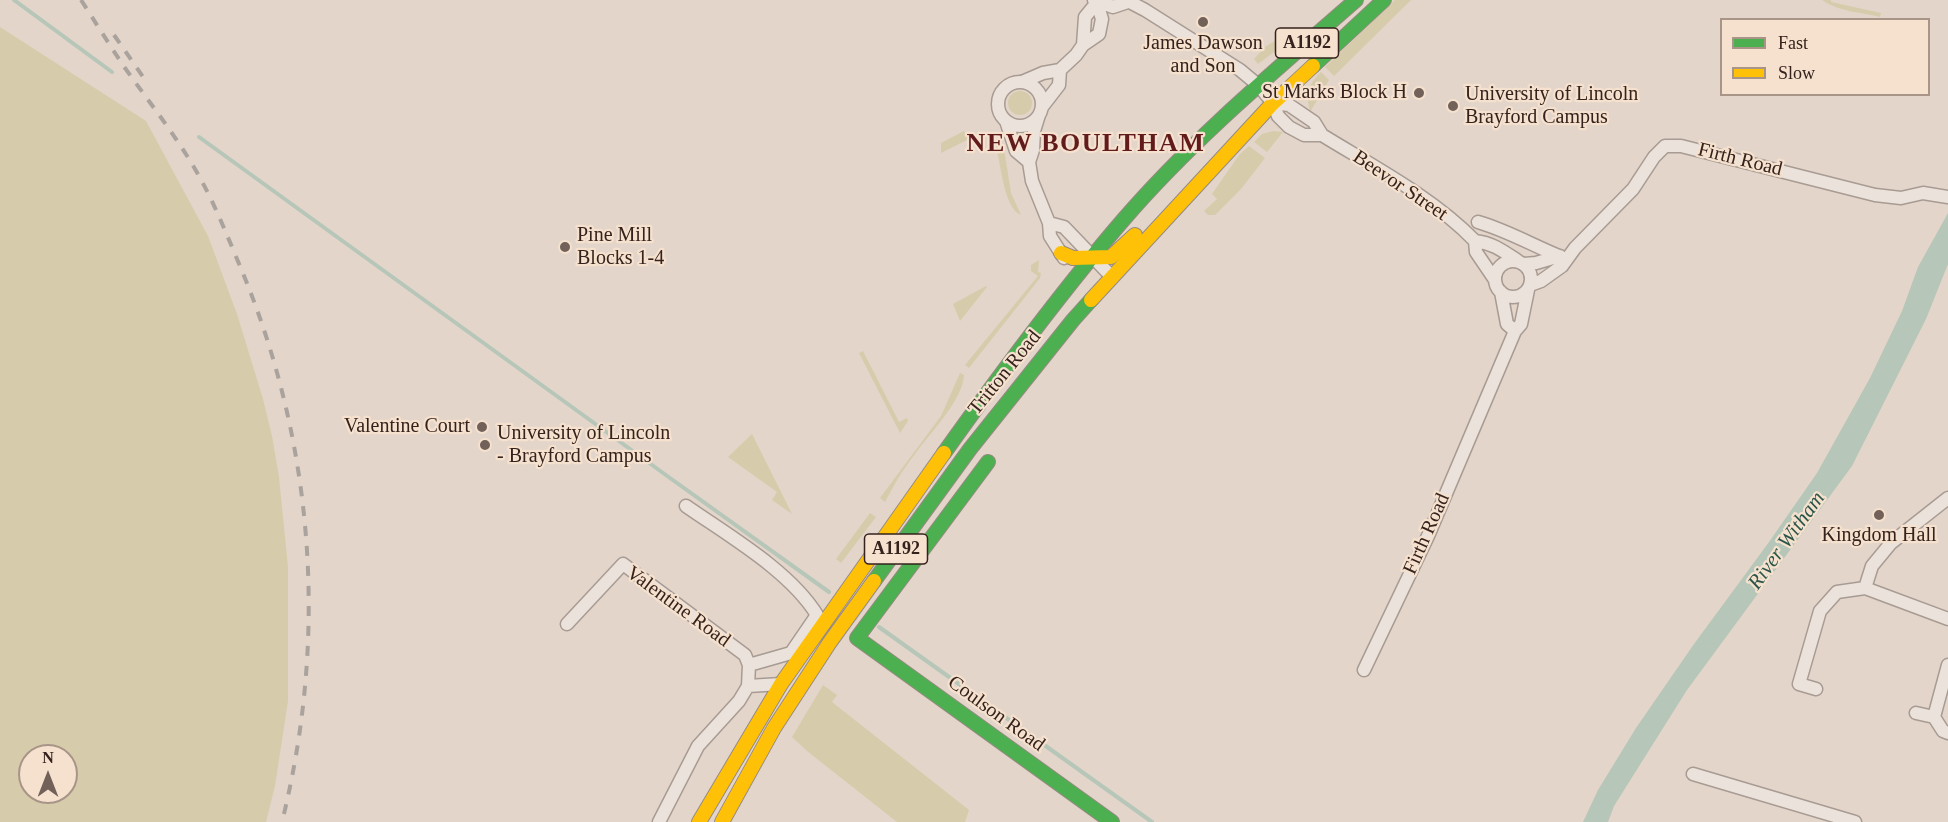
<!DOCTYPE html>
<style>
body{margin:0}
#map{position:relative;width:1948px;height:822px;overflow:hidden;background:#e3d5c9;font-family:"Times New Roman",serif}
canvas{display:block}
.legend{position:absolute;left:1720px;top:18px;width:210px;height:78px;box-sizing:border-box;background:#f5e1ce;border:2px solid #a89587;margin:0;padding:8px 10px;list-style:none;font-size:18px;color:#35221c}
.legend li{display:flex;align-items:center;gap:12px;height:30px}
.legend b{width:30px;border:2px solid #a89587}
.north{position:absolute;left:18px;top:744px;width:60px;height:60px;box-sizing:border-box;background:#f5e1ce;border:2px solid #a89587;border-radius:50%;rotate:0deg;font-size:16px;font-weight:700;line-height:24px;text-align:center;color:#35221c}
.north::after{content:'';display:block;margin:auto;width:21px;height:27px;background:#726159;clip-path:polygon(50% 0,100% 100%,50% 72%,0 100%)}
</style>
<div id="map">
<canvas width="1948" height="822"></canvas>
<ul class="legend">
<li><b style="height:8px;background:#4caf50"></b>Fast</li>
<li><b style="height:8px;background:#ffc107"></b>Slow</li>
</ul>
<div class="north">N</div>
</div>
<script>
const ctx = document.querySelector('canvas').getContext('2d');
ctx.lineJoin = 'round';
function fill(path, color) { ctx.fillStyle = color; ctx.fill(path, 'evenodd'); }
function stroke(path, color, width, dash) { ctx.strokeStyle = color; ctx.lineWidth = width; ctx.lineCap = dash ? 'butt' : 'round'; ctx.setLineDash(dash || []); ctx.stroke(path); }
function drawText(font, color, halo, rows, align = 'center') {
  ctx.font = font + ' "Times New Roman",serif'; ctx.lineWidth = 4.5; ctx.setLineDash([]); ctx.textBaseline = 'middle'; ctx.strokeStyle = halo; ctx.fillStyle = color; for (const [text, x, y, turn = 0] of rows) {
    ctx.save(); ctx.translate(x, y); ctx.rotate((+turn || 0) * Math.PI / 180); ctx.textAlign = isNaN(turn) ? turn : align; if (halo) ctx.strokeText(text, 0, 0); ctx.fillText(text, 0, 0); ctx.restore();
  }
}
fill(new Path2D(`
 M1395 0H1411L1334 76 1325 67Z
 M1822 0H1831V2L1881 13 1880 17C1861 12 1839 12 1822 0Z
 M0 27 146 121 208 236 237 314 263 399 272 436 279 477 288 567V701L275 786 266 822H0ZM30 756H66V792H30Z
 M1286 34 1290 40 1258 64 1254 59 1265 47Z
 M1321 72 1329 80 1310 112C1306 93 1307 86 1321 72Z
 M1008 103a12 12 0 1 1 24 0a12 12 0 1 1-24 0Z
 M964 131 969 139 941 153V143Z
 M1273 131 1283 132 1267 152 1254 142 1262 134Z
 M1000 140 1005 155 1011 193 1021 215C1003 208 1001 161 995 143Z
 M1249 146 1265 158 1241 189 1215 215H1208L1204 211 1217 199 1212 194 1239 155Z
 M1039 260 1038 272 1041 273 1040 278 969 368 965 365 1038 276 1031 271V265Z
 M986 286 987 287 960 321 953 304Z
 M863 351 899 422 907 418 908 421 900 433 859 353Z
 M960 373 964 375C963 400 930 433 915 454 903 469 894 485 885 502L880 498 941 416Z
 M752 434 792 514 772 500 777 492 728 457Z
 M870 513 876 517 841 563 836 559Z
 M823 685 837 695 832 702 969 810 965 822H897L807 751 792 737Z`), '#d6ccab');
fill(new Path2D(`
 M1948 213V264L1926 319 1852 466 1687 690 1614 806 1608 822H1583L1598 790 1636 728 1694 644 1769 542 1817 473 1870 378 1902 311 1918 267Z`), '#b6c6b8');
stroke(new Path2D(`
 M14 0 112 72
 M199 137 670 478 829 592
 M879 627 1152 822`), '#b6c6b8', 4);
const street = new Path2D(`
 M1094 0 1113 7 1128 2
 M1126 0 1145 10 1240 70 1258 85 1273 103 1278 116 1289 127 1304 135H1322
 M1083 45 1085 17 1099 0
 M998 104a22 22 0 1 1 44 0a22 22 0 1 1-44 0Z
 M1022 82 1043 73 1060 70 1076 55 1083 45 1099 34 1102 19 1096 0
 M1273 103 1289 105 1314 122 1322 135C1374 167 1432 197 1475 241L1476 252 1495 280
 M1042 107 1059 85 1060 70
 M1039 115 1034 131 1033 150 1029 162 1032 181 1049 223 1050 236 1064 258
 M1006 121 1016 151 1029 162
 M1478 222C1506 230 1532 245 1559 256
 M1049 223 1064 227 1112 277
 M1475 241C1493 243 1503 251 1518 261
 M1495 279a18 18 0 1 1 36 0a18 18 0 1 1-36 0Z
 M1524 264 1536 263 1560 256
 M1530 285 1541 281 1562 266 1575 248 1633 189 1654 157 1665 146H1681L1875 195 1901 198 1923 193 1948 197
 M1501 292 1507 324 1515 331
 M686 506C729 536 790 571 817 615L791 653 749 665
 M1865 588 1872 566 1891 543 1948 498
 M567 624 623 564 745 655 749 665 748 686 739 701 698 746 659 822
 M1948 665 1934 717 1943 731 1948 733
 M1364 670 1428 536 1515 331 1521 324 1528 290
 M748 686 781 684
 M1816 689 1799 684 1820 611 1837 592 1865 588 1948 619
 M1916 713 1934 717
 M1693 774 1855 822`);
const fast = new Path2D(`
 M1313 66 1384 0
 M944 453C1001 373 1060 293 1124 219 1194 138 1276 70 1356 0
 M988 462 857 638 1112 822
 M874 581 970 449 1073 320 1091 300`);
const slow = new Path2D(`
 M1061 253 1073 258 1111 257 1135 235
 M1091 300 1273 103 1313 66
 M699 822 781 684 944 453
 M722 822 774 728 830 642 874 581`);
stroke(street, '#a89b93', 15);
stroke(fast, '#978a83', 16);
stroke(slow, '#978a83', 16);
stroke(street, '#ebe3db', 12);
stroke(fast, '#4caf50', 14);
stroke(slow, '#ffc107', 14);
stroke(new Path2D(`
 M81 0C96 23 110 46 125 68 149 102 174 133 195 169 212 198 224 228 237 259 314 438 329 633 282 822
 M114 35 148 84`), '#aaa29c', 4, [10, 10]);
for (const [x, y, r, color] of [
 [1203,22,6,"#726159"],
 [1419,93,6,"#726159"],
 [1453,106,6,"#726159"],
 [565,247,6,"#726159"],
 [482,427,6,"#726159"],
 [485,445,6,"#726159"],
 [1879,515,6,"#726159"]
]) { const dot = new Path2D(); dot.arc(x, y, r, 0, 2 * Math.PI); ctx.fillStyle = color; ctx.fill(dot); stroke(dot, '#f5e1ce', 2); }
for (const [x, y, w] of [
 [1307,43,63],
 [896,549,63]
]) { const box = new Path2D(); box.roundRect(x - w / 2, y - 15, w, 30, 4.5); ctx.fillStyle = '#f5e1ce'; ctx.fill(box); stroke(box, '#35221c', 1.5); }
drawText('bold 18px', '#35221c', null, [
 ["A1192",1307,43],
 ["A1192",896,549]
]);
drawText('20px', '#35221c', '#f5e1ce', [
 ["James Dawson",1203,44,"center"],
 ["and Son",1203,67,"center"],
 ["St Marks Block H",1407,93,"right"],
 ["University of Lincoln",1465,95],
 ["Brayford Campus",1465,118],
 ["Pine Mill",577,236],
 ["Blocks 1-4",577,259],
 ["Valentine Court",470,427,"right"],
 ["University of Lincoln",497,434],
 ["- Brayford Campus",497,457],
 ["Kingdom Hall",1879,536,"center"]
], 'left');
drawText('20px', '#35221c', '#f5e1ce', [
 ["Firth Road",1740,160,14],
 ["Beevor Street",1400,186,34],
 ["Tritton Road",1005,373,-51],
 ["Firth Road",1427,534,-66],
 ["Valentine Road",678,607,36],
 ["Coulson Road",996,714,36]
]);
drawText('italic 21px', '#2a5649', '#f5e1ce', [
 ["River Witham",1787,541,-54]
]);
ctx.letterSpacing = '1.5px';
drawText('bold 26px', '#621b1c', '#f5e1ce', [
 ["NEW BOULTHAM",1086,144]
]);
ctx.letterSpacing = '0px';
</script>
